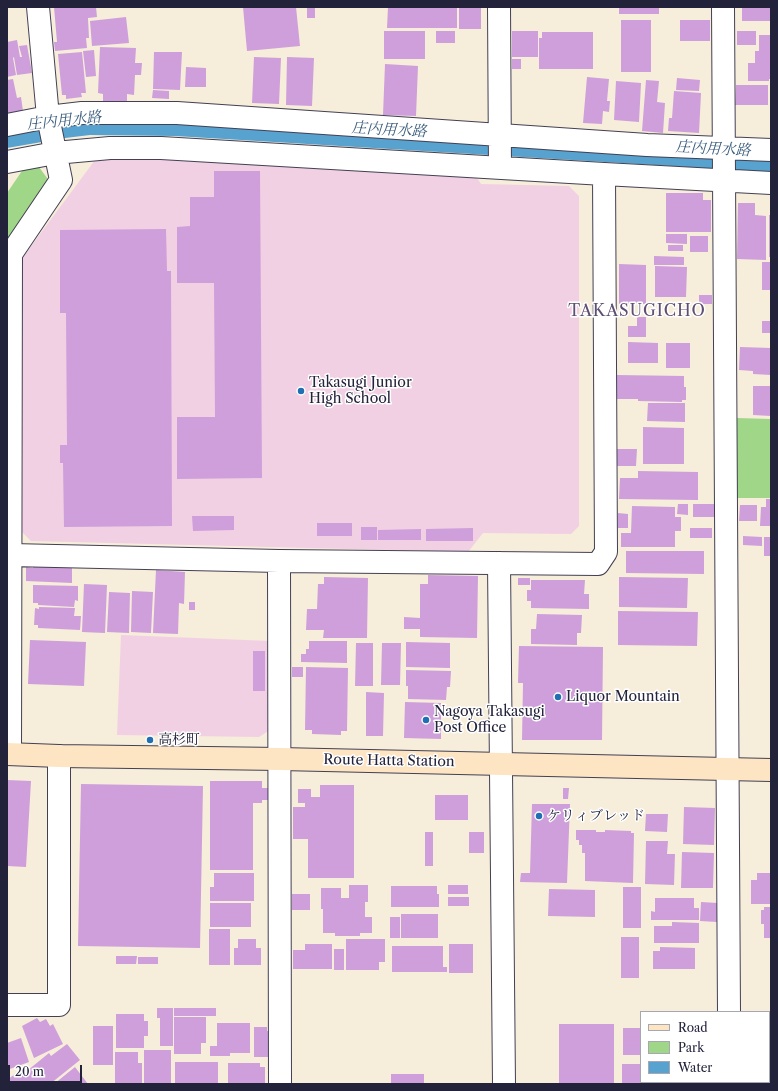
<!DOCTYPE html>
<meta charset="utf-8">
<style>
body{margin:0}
#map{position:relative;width:778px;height:1091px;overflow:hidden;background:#f7eddb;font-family:"Libre Caslon Text",serif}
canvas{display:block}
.frame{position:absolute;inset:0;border:8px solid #22223b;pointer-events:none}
.legend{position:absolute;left:640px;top:1011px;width:130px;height:72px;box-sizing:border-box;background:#fff;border:1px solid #a7a7b1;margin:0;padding:5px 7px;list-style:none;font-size:12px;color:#22223b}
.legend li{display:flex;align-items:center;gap:8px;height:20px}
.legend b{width:20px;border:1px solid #a7a7b1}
.scale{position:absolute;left:8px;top:1065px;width:74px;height:18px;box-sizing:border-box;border:2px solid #22223b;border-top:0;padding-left:5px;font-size:12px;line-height:14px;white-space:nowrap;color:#22223b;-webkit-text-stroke:3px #fff;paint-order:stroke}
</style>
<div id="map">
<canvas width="778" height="1091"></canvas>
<div class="frame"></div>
<ul class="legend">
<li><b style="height:5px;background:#fde5c4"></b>Road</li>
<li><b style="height:11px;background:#a0d687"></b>Park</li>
<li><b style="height:11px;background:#57a2ce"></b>Water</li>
</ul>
<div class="scale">20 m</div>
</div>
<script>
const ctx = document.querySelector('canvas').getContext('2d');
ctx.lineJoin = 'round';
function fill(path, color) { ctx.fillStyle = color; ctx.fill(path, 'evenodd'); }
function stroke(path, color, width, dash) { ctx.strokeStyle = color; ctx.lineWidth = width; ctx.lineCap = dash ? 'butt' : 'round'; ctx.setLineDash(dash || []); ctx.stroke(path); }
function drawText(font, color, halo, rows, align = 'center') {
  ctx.font = font + ' "Libre Caslon Text","Noto Serif JP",serif'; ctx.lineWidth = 3; ctx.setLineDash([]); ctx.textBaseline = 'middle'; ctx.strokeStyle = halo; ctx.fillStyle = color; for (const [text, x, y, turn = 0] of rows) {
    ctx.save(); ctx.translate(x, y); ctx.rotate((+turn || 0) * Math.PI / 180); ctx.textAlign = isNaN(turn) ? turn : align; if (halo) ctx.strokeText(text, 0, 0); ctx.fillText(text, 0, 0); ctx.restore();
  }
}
fill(new Path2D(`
 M98 156 473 172 481 184 569 186 579 196V526L571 534 483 533 468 552 31 541 21 531 23 257Z
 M121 635 270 641V730L259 737 117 735Z`), '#f1d0e3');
fill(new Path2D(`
 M36 163 50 182 7 240V193L26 165Z
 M737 418 771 419V498H736Z`), '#a0d687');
fill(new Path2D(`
 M81 123H167L709 155 771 160V172L175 136 90 135 65 138 7 148V136Z`), '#57a2ce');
fill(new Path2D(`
 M54 7H96L97 17 88 18 89 38H86L87 48 55 51 54 42H57Z
 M243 7H296L300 46 247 51Z
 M307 7H315V18H307Z
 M388 7H457V28H387Z
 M459 7H481V29H459Z
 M619 7H659V14H619Z
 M742 7H771V21H742Z
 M126 17 129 43 92 46 90 21Z
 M621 20H651V72H621Z
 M680 20H710V41H680Z
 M384 31H425V59H384Z
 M436 31H455V43H436Z
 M512 31H538V57H512Z
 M737 31H756V45H737Z
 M542 32H593V69H539V38H542Z
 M759 35H771V79H769V81H748V63H755V51H759Z
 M17 40 20 57H22L19 46 27 45 32 73 17 75 14 57 13 58 16 75 7 77V42Z
 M100 47 136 48 135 63H142L141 75H135L134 95 127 94V103H103V94L98 93Z
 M94 50 96 76 86 77 83 51Z
 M82 52 86 93H81L82 97 66 99V95H62L58 54Z
 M154 52H182L180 90 153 89Z
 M254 57 281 58 279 104 252 103Z
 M287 57 314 58 312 106 286 105Z
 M512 59H521V69H512Z
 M385 64 418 66 416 116 383 115Z
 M186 67 206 68V87H185Z
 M587 77 609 79 607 101H610L609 112 603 111 602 124 583 123Z
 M677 78 700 80 699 91 676 90Z
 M13 79 17 98 21 97 23 111 7 114V80Z
 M646 80 659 81 657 102 665 103 663 133 642 131Z
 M616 81 641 83 639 122 614 120Z
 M736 85H768V105H735Z
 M153 90 169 91V99L152 98Z
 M674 91 701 93 699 133 668 131 669 118H672Z
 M214 171H260L262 478 177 479V417H215L214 283H177V227L190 226V197H214Z
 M666 193H703V200H711V232H666Z
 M738 203H755V215L766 216V260L737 259Z
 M769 215H771V257H769Z
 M166 229 167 271H171L172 526 64 527 63 463H60V445H67L66 313H60V230Z
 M666 234H687V244L666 243Z
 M690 236H708V252H690Z
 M668 245H683V251H668Z
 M654 256 684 257V265H654Z
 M762 262H771V290H762Z
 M619 264 646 265V304H619Z
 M655 266 687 267 686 297H655Z
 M699 295H712V304H699Z
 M637 317H646V337H628V326H637Z
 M762 321H771V333H762Z
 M628 342 658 343V363H628Z
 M666 343H690V368H666Z
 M740 347 771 348V375L753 374V371L739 370Z
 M617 375 684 376V387H686V400H682V402L638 401V399H617Z
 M753 386H771V416L753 415Z
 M648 403H685V422L647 421Z
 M643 427 684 428V464H643Z
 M617 449H637L636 466H617Z
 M638 471 698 472V500L619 499 620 478H638Z
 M766 499H771V526H760L761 507H766Z
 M678 504H688V515L677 514Z
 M693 504H714V517H693Z
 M740 505H757V521H739Z
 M632 506 675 507V517H681V531H675V547H621V533H631Z
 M618 513 628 514V528H618Z
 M192 516H234V530L193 531Z
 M317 523H352V536H317Z
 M361 527H377V540H361Z
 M473 528V541H426V529Z
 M690 528H712V538H690Z
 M421 529V540H378V530Z
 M743 536 762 537V546L743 545Z
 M764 537H771V556H764Z
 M626 551H704V574L626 573Z
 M33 564 72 566V583L26 581V567L33 568Z
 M156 570 185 572 184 604 179 603 178 634 153 633Z
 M428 575 478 576 477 638 420 637V629H404V617L420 618V584H428Z
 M324 577 368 578 367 638H323L324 630H306L307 609H317L318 584H324Z
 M619 577 688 578 687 608 619 607Z
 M518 578H530V585H518Z
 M531 580H585L584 594H589V609L531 608V601H527V590H531Z
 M84 584 107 585 105 633 82 632Z
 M33 585 78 586V601L75 600 74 607 38 605V603H33Z
 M132 591 153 592 151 633 131 632Z
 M109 592 130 593 129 633 107 632Z
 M189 602H195V610H189Z
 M39 607 75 608 74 616H81L80 630 38 628V625H34L35 608 39 609Z
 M618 611 698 612 697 646 618 645Z
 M537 614 582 615 581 633H577V645L531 644V629H536Z
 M30 640 86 642 84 686 28 684Z
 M309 641H347V663L301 662V654H306V649H309Z
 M406 642 450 643V668L406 667Z
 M356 643H373V686H355Z
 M382 643H401L400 685H381Z
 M519 646 603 647 602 740H522L523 683H518Z
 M253 651H265V691H253Z
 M292 667H303V677H292Z
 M306 667 348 668 347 731H341V735L312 734V730H305Z
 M406 670 451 671 450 687H447L446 700 408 699V686H406Z
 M366 692 384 693 383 736H366Z
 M405 702 441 703V739L404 738Z
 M7 780 31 781 26 867 7 866Z
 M210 781H262V788H271V800H262V803H253V870H210Z
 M81 784 203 786 200 948 78 946Z
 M320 785H354V878H308V839H293V807H305V803H298V789H311V797H320Z
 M563 788H569L568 799H563Z
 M435 795H468V820H435Z
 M532 804H570L567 883 520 882 521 873H530Z
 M684 807 715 808 714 845 683 844Z
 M646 814H668L667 832 645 831Z
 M576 830H596V832H605V830L631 831V833H634L633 883 585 881V853H582V845H579V840H576Z
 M425 832H433V866H425Z
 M469 832H484V853H469Z
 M646 841H668L667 854H675L674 885 645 884Z
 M682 852 714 853 713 888H681Z
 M214 873H254V901H210V887H214Z
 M757 873H771V904H751V880H757Z
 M349 885H368V902H365V917H372V933H360V936H335V933H323V909H321V888H341V898H349Z
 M448 885H468V894H448Z
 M391 886H437V894H439V907H391Z
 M623 887H641V928H623Z
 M549 889 595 890V917L548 916Z
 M292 894H310V910H292Z
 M448 897H469V906H448Z
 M655 898H694V908H699V920H651V911L655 912Z
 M701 902 718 903 717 922 700 921Z
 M210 903H251V927H210Z
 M764 907H771V938H764V924H761V910H764Z
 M401 914H438V938H401Z
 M390 917H400V938H390Z
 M672 922 699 923V943H654V926H672Z
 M209 929H230V965H209Z
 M621 937H639V978H621Z
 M238 939H256V948H261V965H234V948H238Z
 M346 939H385V962H379V970H346Z
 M305 944H332V969H293V950H305Z
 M449 944H473V973H449Z
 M392 946H443V967H447V972H392Z
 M660 947 695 948V969H653V951H660Z
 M334 949H344V970H334Z
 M116 956H137L136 964H116Z
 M138 957H158V964H138Z
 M157 1008H173V1018H157Z
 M174 1008H216V1016H174Z
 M116 1014H144V1021H148V1036H144V1048H116Z
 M174 1017H206V1043H201V1054H174Z
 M37 1018 40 1022 46 1019 50 1026 53 1024 63 1044 34 1058 22 1026Z
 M160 1018H173V1046H160Z
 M217 1023H250V1053H230V1056H210V1046H217Z
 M559 1024H614V1084H559Z
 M769 1025H771V1055H769Z
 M93 1026H113V1065H93Z
 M254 1027H267V1031H271V1057H254Z
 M623 1028H641V1055H623Z
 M21 1038 29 1062 7 1070V1043Z
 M67 1044 80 1060 50 1084H7V1080L19 1071 22 1075 49 1053 51 1056Z
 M144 1050H171V1084H144Z
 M115 1052H138V1063H142V1084H115Z
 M175 1062H218V1084H175Z
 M228 1063H260V1067H265V1084H228Z
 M622 1064H641V1082H646V1084H622Z
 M769 1065H771V1084H761V1082H769Z
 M75 1067 88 1084H54Z
 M391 1074H424V1084H391Z
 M654 1082H685V1084H654Z`), '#ce9fdb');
const street = new Path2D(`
 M499 7 500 168
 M723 7 729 1012
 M7 125 48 117 82 113H177L647 145 771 150
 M7 162 55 153 110 148H161L604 174 771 183
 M11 555 279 561 598 564 606 552 604 174
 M279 561 280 1084
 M499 563 504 1084
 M10 754 11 254 61 180 48 117 38 7
 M7 1005H59V756
 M730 1082V1084`);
const secondary = new Path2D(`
 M7 754 59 756 280 759 771 770`);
stroke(street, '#424053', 24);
stroke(secondary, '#424053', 24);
stroke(street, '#fff', 22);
stroke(secondary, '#fde5c4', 22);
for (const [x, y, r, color] of [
 [301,391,4,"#1f6fb2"],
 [558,697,4,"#1f6fb2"],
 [426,720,4,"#1f6fb2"],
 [150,740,4,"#1f6fb2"],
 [539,816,4,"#1f6fb2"]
]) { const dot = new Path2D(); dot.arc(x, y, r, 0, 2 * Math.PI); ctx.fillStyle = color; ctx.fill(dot); stroke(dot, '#fff', 1.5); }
drawText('14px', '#22223b', '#fff', [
 ["Takasugi Junior",309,383],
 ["High School",309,399],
 ["Liquor Mountain",566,697],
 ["Nagoya Takasugi",434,712],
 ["Post Office",434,728],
 ["高杉町",158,740],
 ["ケリィブレッド",547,816]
], 'left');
drawText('14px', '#22223b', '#fff', [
 ["Route Hatta Station",389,761,1]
]);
drawText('italic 15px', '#3a5c7d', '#fff', [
 ["庄内用水路",64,121,-6],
 ["庄内用水路",389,130,3],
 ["庄内用水路",713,149,3]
]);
ctx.letterSpacing = '1px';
drawText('16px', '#5e4e73', '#fff', [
 ["TAKASUGICHO",637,311]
]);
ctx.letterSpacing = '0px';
</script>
